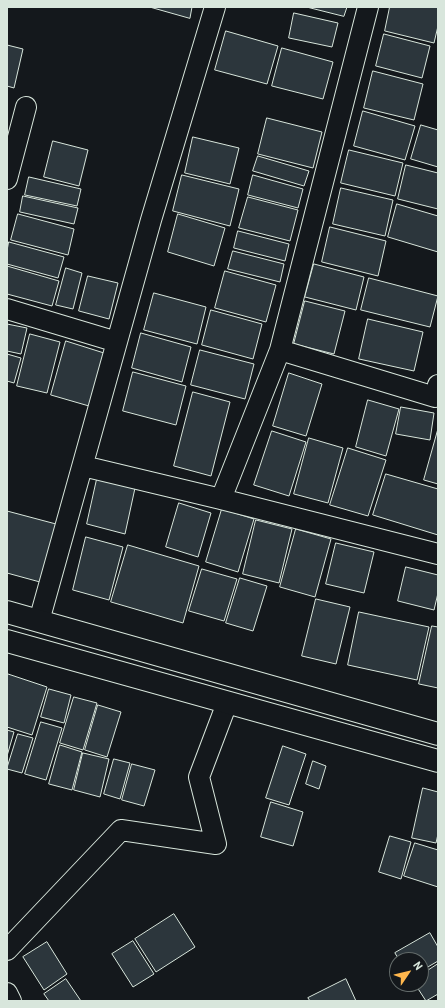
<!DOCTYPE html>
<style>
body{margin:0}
#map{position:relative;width:445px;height:1008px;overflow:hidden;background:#14181c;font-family:Barlow,sans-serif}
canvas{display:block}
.frame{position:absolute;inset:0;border:8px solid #d8e6dc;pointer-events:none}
.north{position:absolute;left:389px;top:952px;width:40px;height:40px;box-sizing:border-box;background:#14181c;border:1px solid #626a69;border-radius:50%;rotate:55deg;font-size:11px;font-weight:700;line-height:16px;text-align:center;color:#d8e6dc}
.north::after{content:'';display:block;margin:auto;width:14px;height:18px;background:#ffb74d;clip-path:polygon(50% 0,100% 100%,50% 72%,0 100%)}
</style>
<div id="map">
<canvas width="445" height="1008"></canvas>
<div class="frame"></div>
<div class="north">N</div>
</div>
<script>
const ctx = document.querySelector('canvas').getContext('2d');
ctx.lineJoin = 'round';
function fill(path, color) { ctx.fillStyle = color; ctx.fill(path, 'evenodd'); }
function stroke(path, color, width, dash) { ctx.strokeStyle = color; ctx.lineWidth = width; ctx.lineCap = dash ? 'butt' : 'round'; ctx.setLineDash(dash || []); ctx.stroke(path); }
const building = new Path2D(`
 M150 7H192L190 18Z
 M307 7H347L344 16Z
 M390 7H438V26L434 43 385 31Z
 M294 13 338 23 332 47 289 38Z
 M226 31 278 46 267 84 215 70Z
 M384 34 430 46 422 78 376 66Z
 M7 45 23 49 14 88 7 86Z
 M282 48 333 62 323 99 272 86Z
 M373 71 423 84 414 120 364 108Z
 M363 111 415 126 405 160 354 146Z
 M267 118 322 132 313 168 258 154Z
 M421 125 438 130V167L411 159Z
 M193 137 239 148 230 184 185 173Z
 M53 141 88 150 79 186 44 177Z
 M349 150 403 163 395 196 341 183Z
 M258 156 309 171 304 186 253 171Z
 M406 165 438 173V209L398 199Z
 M182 175 239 189 230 226 173 211Z
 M253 175 303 189 298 208 248 195Z
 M29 177 81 189 77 206 25 195Z
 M341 188 393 200 385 236 333 224Z
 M23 196 78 208 74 224 20 212Z
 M248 197 298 210 290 241 239 228Z
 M397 204 438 216V252L388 237Z
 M18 214 74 229 68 255 11 240Z
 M178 214 225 228 214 266 168 252Z
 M330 227 386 241 378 276 322 262Z
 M238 231 289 244 285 261 234 248Z
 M9 242 64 257 58 278 7 264V251Z
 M233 251 284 264 280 282 228 269Z
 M314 264 364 277 356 310 305 297Z
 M7 266 59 281 52 306 7 294Z
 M66 268 82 273 73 309 56 305Z
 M225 271 276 285 266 322 215 308Z
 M88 276 118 283 109 319 79 311Z
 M369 278 438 296 430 327 361 310Z
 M154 293 206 307 197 344 144 330Z
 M305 301 345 311 334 354 294 344Z
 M211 310 262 324 253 359 202 345Z
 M368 319 423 332 414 371 359 359Z
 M7 324 27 328 21 354 7 351Z
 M141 333 191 347 182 382 132 368Z
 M30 334 60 342 47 393 17 386Z
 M66 341 104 353 89 406 51 395Z
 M200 350 254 364 245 399 191 385Z
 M7 354 21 358 14 383 7 381Z
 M133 372 186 386 176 425 123 411Z
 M289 373 322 384 306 436 273 426Z
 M193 392 230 402 211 476 174 466Z
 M368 400 399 409 386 456 356 447Z
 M401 407 434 413 430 440 396 434Z
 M438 429V484L424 480Z
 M272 431 306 442 289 496 254 485Z
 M309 438 343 448 328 503 294 494Z
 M348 448 386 460 368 516 330 505Z
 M386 474 438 489V535L373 515Z
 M97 479 135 488 125 534 87 524Z
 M179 503 211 513 198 557 166 547Z
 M222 509 254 519 238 572 206 562Z
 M7 511 56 524 40 582 7 573Z
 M256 520 292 529 279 583 243 574Z
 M296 529 331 539 315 597 280 587Z
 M86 537 123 547 109 600 73 590Z
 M336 543 374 552 364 593 326 584Z
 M128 545 199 566 183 623 111 602Z
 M406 567 438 575V593L434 610 398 601Z
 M202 569 237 579 224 621 189 611Z
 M240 578 267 586 253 631 226 623Z
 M316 599 350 607 336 664 302 656Z
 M359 612 429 627 417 680 348 665Z
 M432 626 438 627V688L419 684Z
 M8 674 47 687 32 735 7 727V678Z
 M49 689 71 695 64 723 41 717Z
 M74 697 97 703 83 750 60 743Z
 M98 705 121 712 107 757 85 750Z
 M41 722 62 728 46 780 25 774Z
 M7 730 14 732 7 756Z
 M18 734 33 738 22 773 7 769Z
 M60 745 82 752 72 790 49 784Z
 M283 746 306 754 289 805 266 798Z
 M83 753 109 759 100 797 74 790Z
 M114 759 130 763 120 799 104 794Z
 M313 761 326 766 319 789 306 784Z
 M132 764 155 770 144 806 122 800Z
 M423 788 438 792V834L436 843 412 838Z
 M271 802 303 812 293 846 261 837Z
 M390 836 411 842 401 879 379 872Z
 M415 843 438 850V887L404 876Z
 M174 914 195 947 156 972 135 939Z
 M430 933 438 947V961L421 971V960H399L395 953Z
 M133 941 154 974 133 987 112 954Z
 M47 942 67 974 44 990 23 957Z
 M438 964V994L426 1001 415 984H421V975Z
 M66 979 81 1001H49L44 994Z
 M346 979 356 1001H310L308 998Z`);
fill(building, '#2c363c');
stroke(building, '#d8e6dc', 1);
const street = new Path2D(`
 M368 7 280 350 435 397 438 385
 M7 179 26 107
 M7 309 117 342
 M83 466 221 499 280 350
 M221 499 438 554
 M39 621 151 220 215 7
 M7 950 121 830 216 844 199 777 227 703
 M7 993 11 1001`);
const secondary = new Path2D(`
 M7 612 438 734
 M7 641 438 761`);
stroke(street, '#d8e6dc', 22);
stroke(secondary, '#d8e6dc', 24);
stroke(street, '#14181c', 20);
stroke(secondary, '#14181c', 22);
</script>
